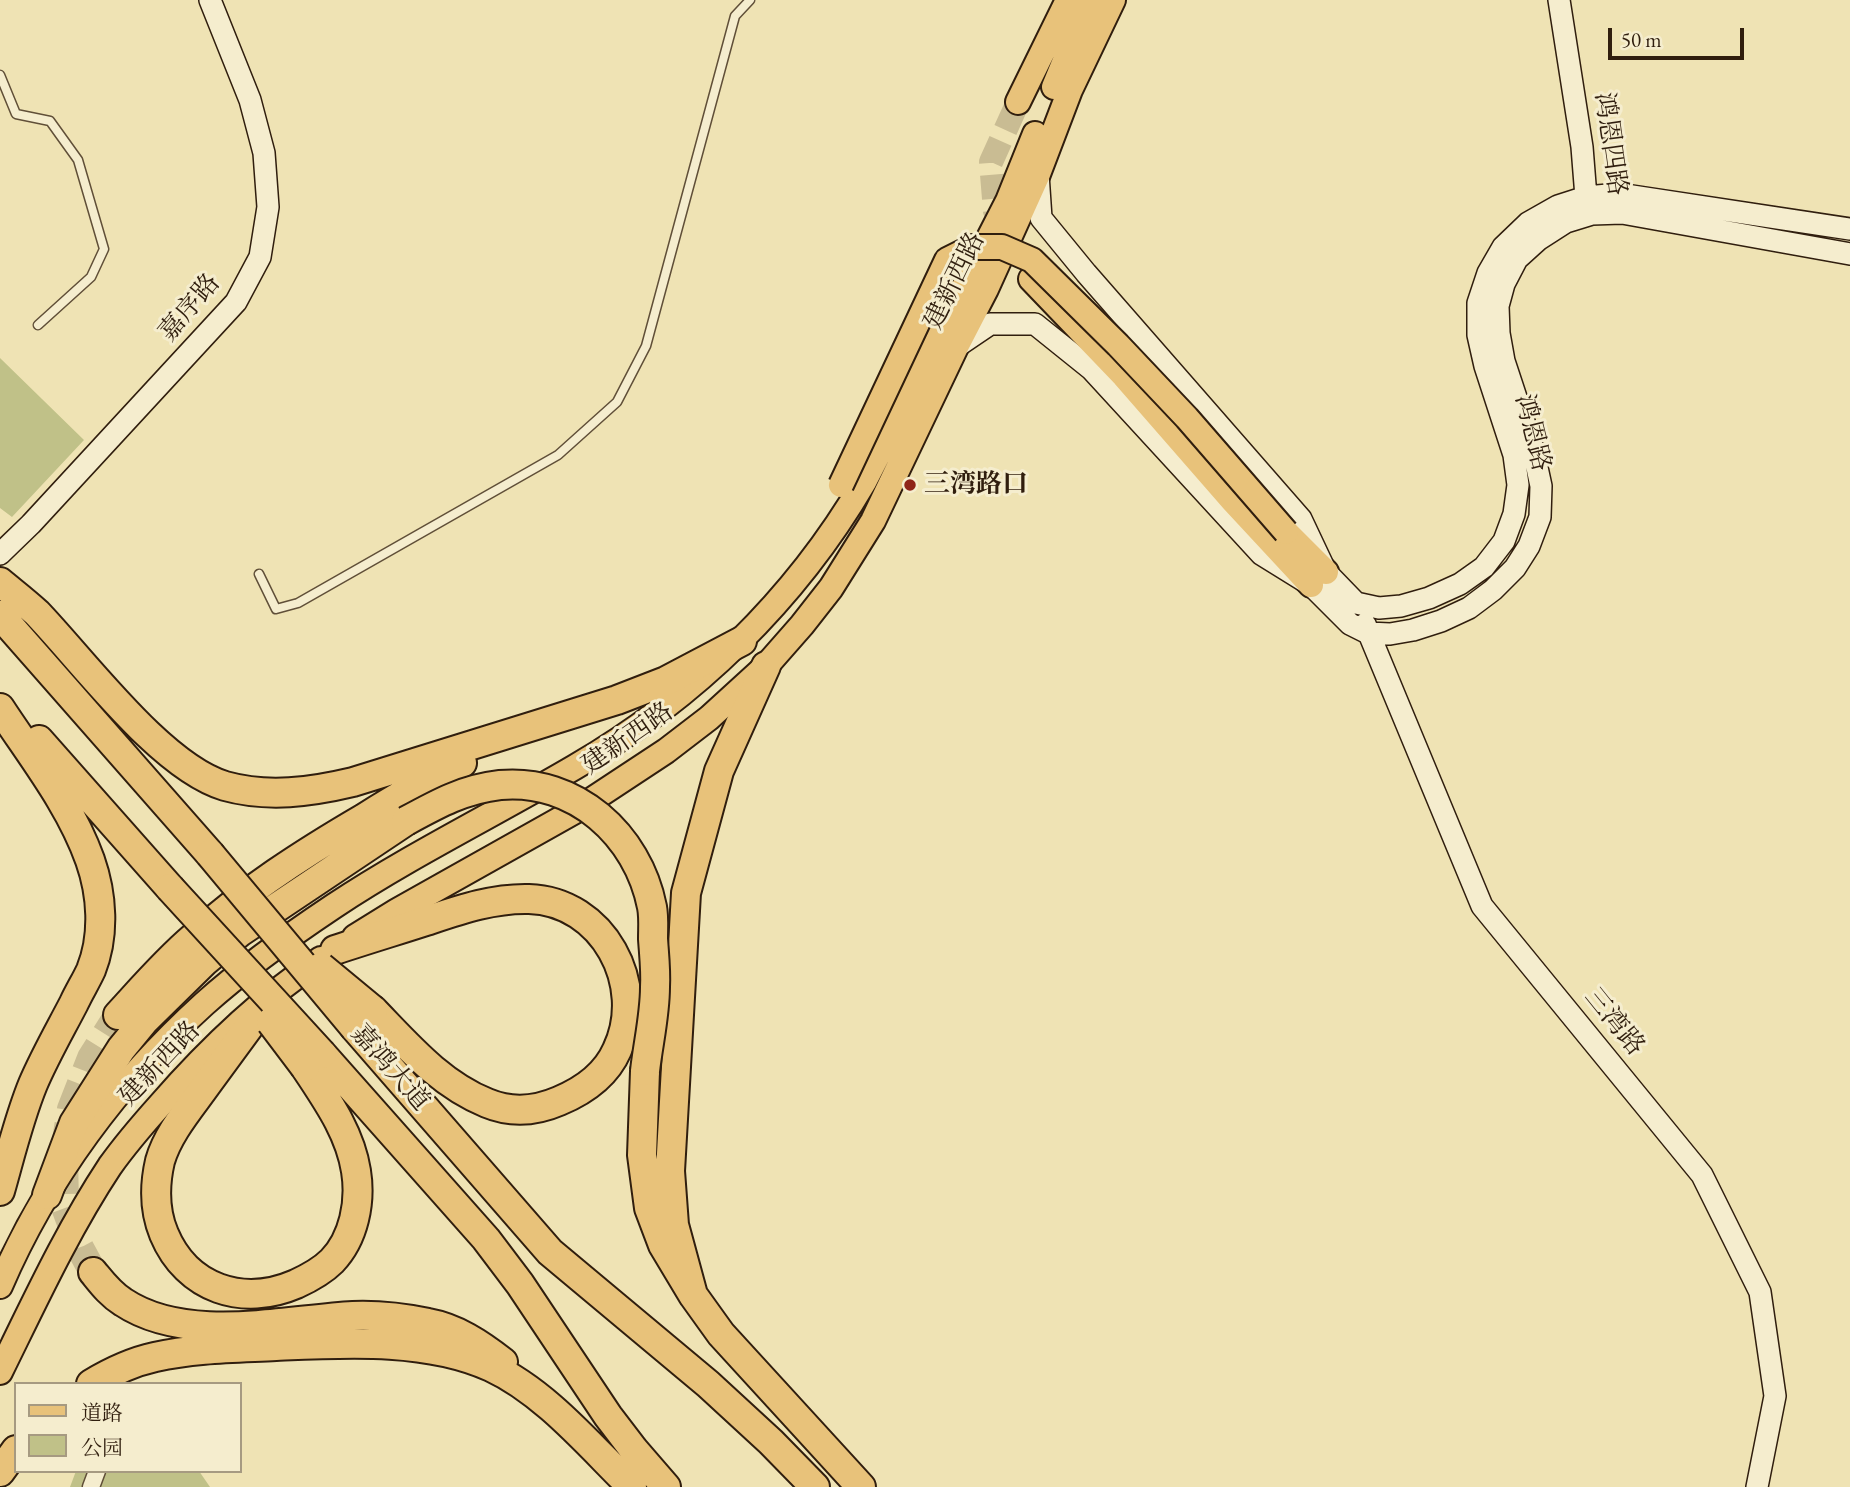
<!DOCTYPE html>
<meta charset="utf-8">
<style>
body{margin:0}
#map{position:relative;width:1850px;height:1487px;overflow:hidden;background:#efe3b4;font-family:"EB Garamond","Noto Serif SC",serif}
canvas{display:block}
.legend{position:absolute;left:14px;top:1382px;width:228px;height:91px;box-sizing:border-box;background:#f5edce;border:2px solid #a69a81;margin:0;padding:9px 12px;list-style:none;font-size:21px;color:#301e0e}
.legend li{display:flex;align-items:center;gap:14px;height:35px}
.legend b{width:35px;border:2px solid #a69a81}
.scale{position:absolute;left:1608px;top:28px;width:136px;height:32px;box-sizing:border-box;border:4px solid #301e0e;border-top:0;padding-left:9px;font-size:21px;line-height:24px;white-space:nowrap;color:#301e0e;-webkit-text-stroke:5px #f5edce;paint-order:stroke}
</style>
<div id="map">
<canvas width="1850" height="1487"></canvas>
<ul class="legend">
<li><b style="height:9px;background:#e8c27a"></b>道路</li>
<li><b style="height:19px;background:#c0c188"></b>公园</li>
</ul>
<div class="scale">50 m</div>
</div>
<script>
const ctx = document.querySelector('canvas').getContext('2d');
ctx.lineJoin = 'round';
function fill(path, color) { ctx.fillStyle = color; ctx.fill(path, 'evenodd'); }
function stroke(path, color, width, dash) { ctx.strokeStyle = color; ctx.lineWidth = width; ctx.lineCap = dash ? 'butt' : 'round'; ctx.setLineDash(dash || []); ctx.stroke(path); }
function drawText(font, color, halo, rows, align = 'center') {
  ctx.font = font + ' "EB Garamond","Noto Serif SC",serif'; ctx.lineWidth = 6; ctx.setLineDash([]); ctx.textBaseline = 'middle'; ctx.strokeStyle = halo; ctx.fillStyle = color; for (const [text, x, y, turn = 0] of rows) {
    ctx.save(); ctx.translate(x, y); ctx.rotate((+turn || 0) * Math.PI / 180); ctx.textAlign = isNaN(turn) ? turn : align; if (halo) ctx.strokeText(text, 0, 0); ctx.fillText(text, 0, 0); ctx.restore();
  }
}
fill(new Path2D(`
 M0 358 84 440 12 517 0 508Z
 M76 1471H199L210 1487H70Z`), '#c0c188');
stroke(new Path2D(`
 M1006 232 995 211 991 162 1018 102`), '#c9bc93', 24, [24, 12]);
stroke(new Path2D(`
 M93 1272 80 1248 65 1207 64 1153 71 1109 91 1058 118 1015`), '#c9bc93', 28, [28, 14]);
const lane = new Path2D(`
 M0 75 16 114 50 121 78 160 104 249 91 277 38 325
 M259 574 276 609 298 603 558 455 617 402 646 346 735 16 750 0`);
const street = new Path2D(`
 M91 1487 97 1471`);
const secondary = new Path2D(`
 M1559 0 1582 147 1586 197 1590 209
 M1038 174 1041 218 1086 273 1301 519 1326 572 1356 603 1379 608 1401 606 1429 598 1460 584 1484 567 1504 541 1514 514 1518 485 1514 455 1485 366 1478 335V303L1488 273 1503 247 1528 223 1558 206 1586 197 1619 194 1850 229
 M956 347 990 324H1035L1091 369 1261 554 1311 585 1350 624 1368 633 1390 634 1413 630 1441 621 1469 608 1493 590 1515 568 1529 546 1540 517 1541 486 1533 449 1504 361 1499 333 1498 306 1504 284 1517 259 1538 240 1566 222 1592 214 1622 213 1850 254
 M0 554 31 524 236 302 260 257 268 207 264 153 250 100 210 0
 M1365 624 1482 906 1702 1175 1760 1292 1775 1396 1757 1487`);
const primary = new Path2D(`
 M1054 87 1090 0
 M1018 102 1068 0
 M1031 279 1124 376 1233 501 1311 585
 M1286 532 1326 572
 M355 937 397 911 575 811 666 751 709 718 766 666 802 625 831 588 873 521 956 347 986 289 1038 174 1070 90 1113 0
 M0 1286C46 1179 118 1082 204 1004 244 968 289 936 334 906 411 855 495 814 575 767 694 698 795 600 864 482L1008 201 1035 134
 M0 1372C34 1303 67 1231 110 1166 125 1145 143 1124 160 1105 208 1050 261 999 321 959`);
const highway = new Path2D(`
 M0 582C12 592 25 602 37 613 84 662 161 767 225 786 268 798 311 792 353 782L617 700 666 681 742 641
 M0 615 210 854
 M0 708C32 757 70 804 90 860 102 894 105 935 91 970 86 981 79 992 74 1003 60 1030 45 1056 33 1084 19 1118 10 1156 0 1191
 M39 740 170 888
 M335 950C365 940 395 931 426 921 459 910 493 898 529 899 603 901 648 985 617 1050 606 1075 583 1091 559 1101 536 1111 511 1113 487 1103 440 1084 408 1046 373 1010
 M273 994C251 1024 229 1054 207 1084 190 1108 168 1133 160 1161 154 1187 154 1210 164 1234 187 1289 243 1307 296 1284 309 1278 322 1271 332 1261 354 1238 361 1202 356 1171 350 1132 326 1099 305 1067
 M118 1015C142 989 166 961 193 938 245 891 304 853 364 818 396 798 428 779 462 763
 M355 1028 550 1252 708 1384 771 1442 815 1487
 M322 1054 486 1239 520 1284 608 1416 634 1450 666 1487
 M645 1071 642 1155 649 1208 663 1245 693 1295 721 1334 861 1487
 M47 1195 74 1123 121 1049 144 1021 204 962 240 932 406 821
 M93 1272C102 1283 110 1294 123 1302 186 1344 283 1320 353 1316 378 1315 404 1318 428 1323 456 1328 480 1344 503 1362
 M693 1295 674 1225 670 1171 686 893 719 771 766 666
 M91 1384C111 1372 132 1362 155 1357 195 1348 235 1348 276 1346 345 1343 427 1338 491 1367 545 1392 589 1445 632 1487
 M0 1472 16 1450`);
stroke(lane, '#604f38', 11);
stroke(street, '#604f38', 19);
stroke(secondary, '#301e0e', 24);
stroke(primary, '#301e0e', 28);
stroke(highway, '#301e0e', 32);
stroke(lane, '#f5edce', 8);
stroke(street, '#f5edce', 16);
stroke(secondary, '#f5edce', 21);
stroke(primary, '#e8c27a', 24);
stroke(highway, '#e8c27a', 28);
const primaryBridge = new Path2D(`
 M841 485 947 260 973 247H1002L1032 260 1118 345 1187 418 1286 532`);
const highwayBridge = new Path2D(`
 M406 821C437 804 464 789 500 785 575 778 638 835 652 907 654 917 653 928 653 939 654 954 656 971 655 987 655 1015 648 1044 645 1071
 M210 854 355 1028
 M170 888 322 1054
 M321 967 373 1010
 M271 1022 305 1067`);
stroke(primaryBridge, '#301e0e', 28, []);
stroke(highwayBridge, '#301e0e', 32, []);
stroke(primaryBridge, '#e8c27a', 24);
stroke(highwayBridge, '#e8c27a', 28);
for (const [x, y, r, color] of [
 [910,485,7,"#8f2418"]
]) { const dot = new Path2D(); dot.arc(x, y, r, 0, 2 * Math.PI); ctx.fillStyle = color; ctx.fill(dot); stroke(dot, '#f5edce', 2.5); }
drawText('26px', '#301e0e', '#f5edce', [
 ["鸿恩四路",1610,144,82],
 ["建新西路",955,281,-64],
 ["嘉序路",190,308,-50],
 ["鸿恩路",1532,433,76],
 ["建新西路",628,739,-35],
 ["三湾路",1614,1022,51],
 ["建新西路",160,1064,-47],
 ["嘉鸿大道",390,1068,49]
]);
drawText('bold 26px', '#301e0e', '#f5edce', [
 ["三湾路口",924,485]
], 'left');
</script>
